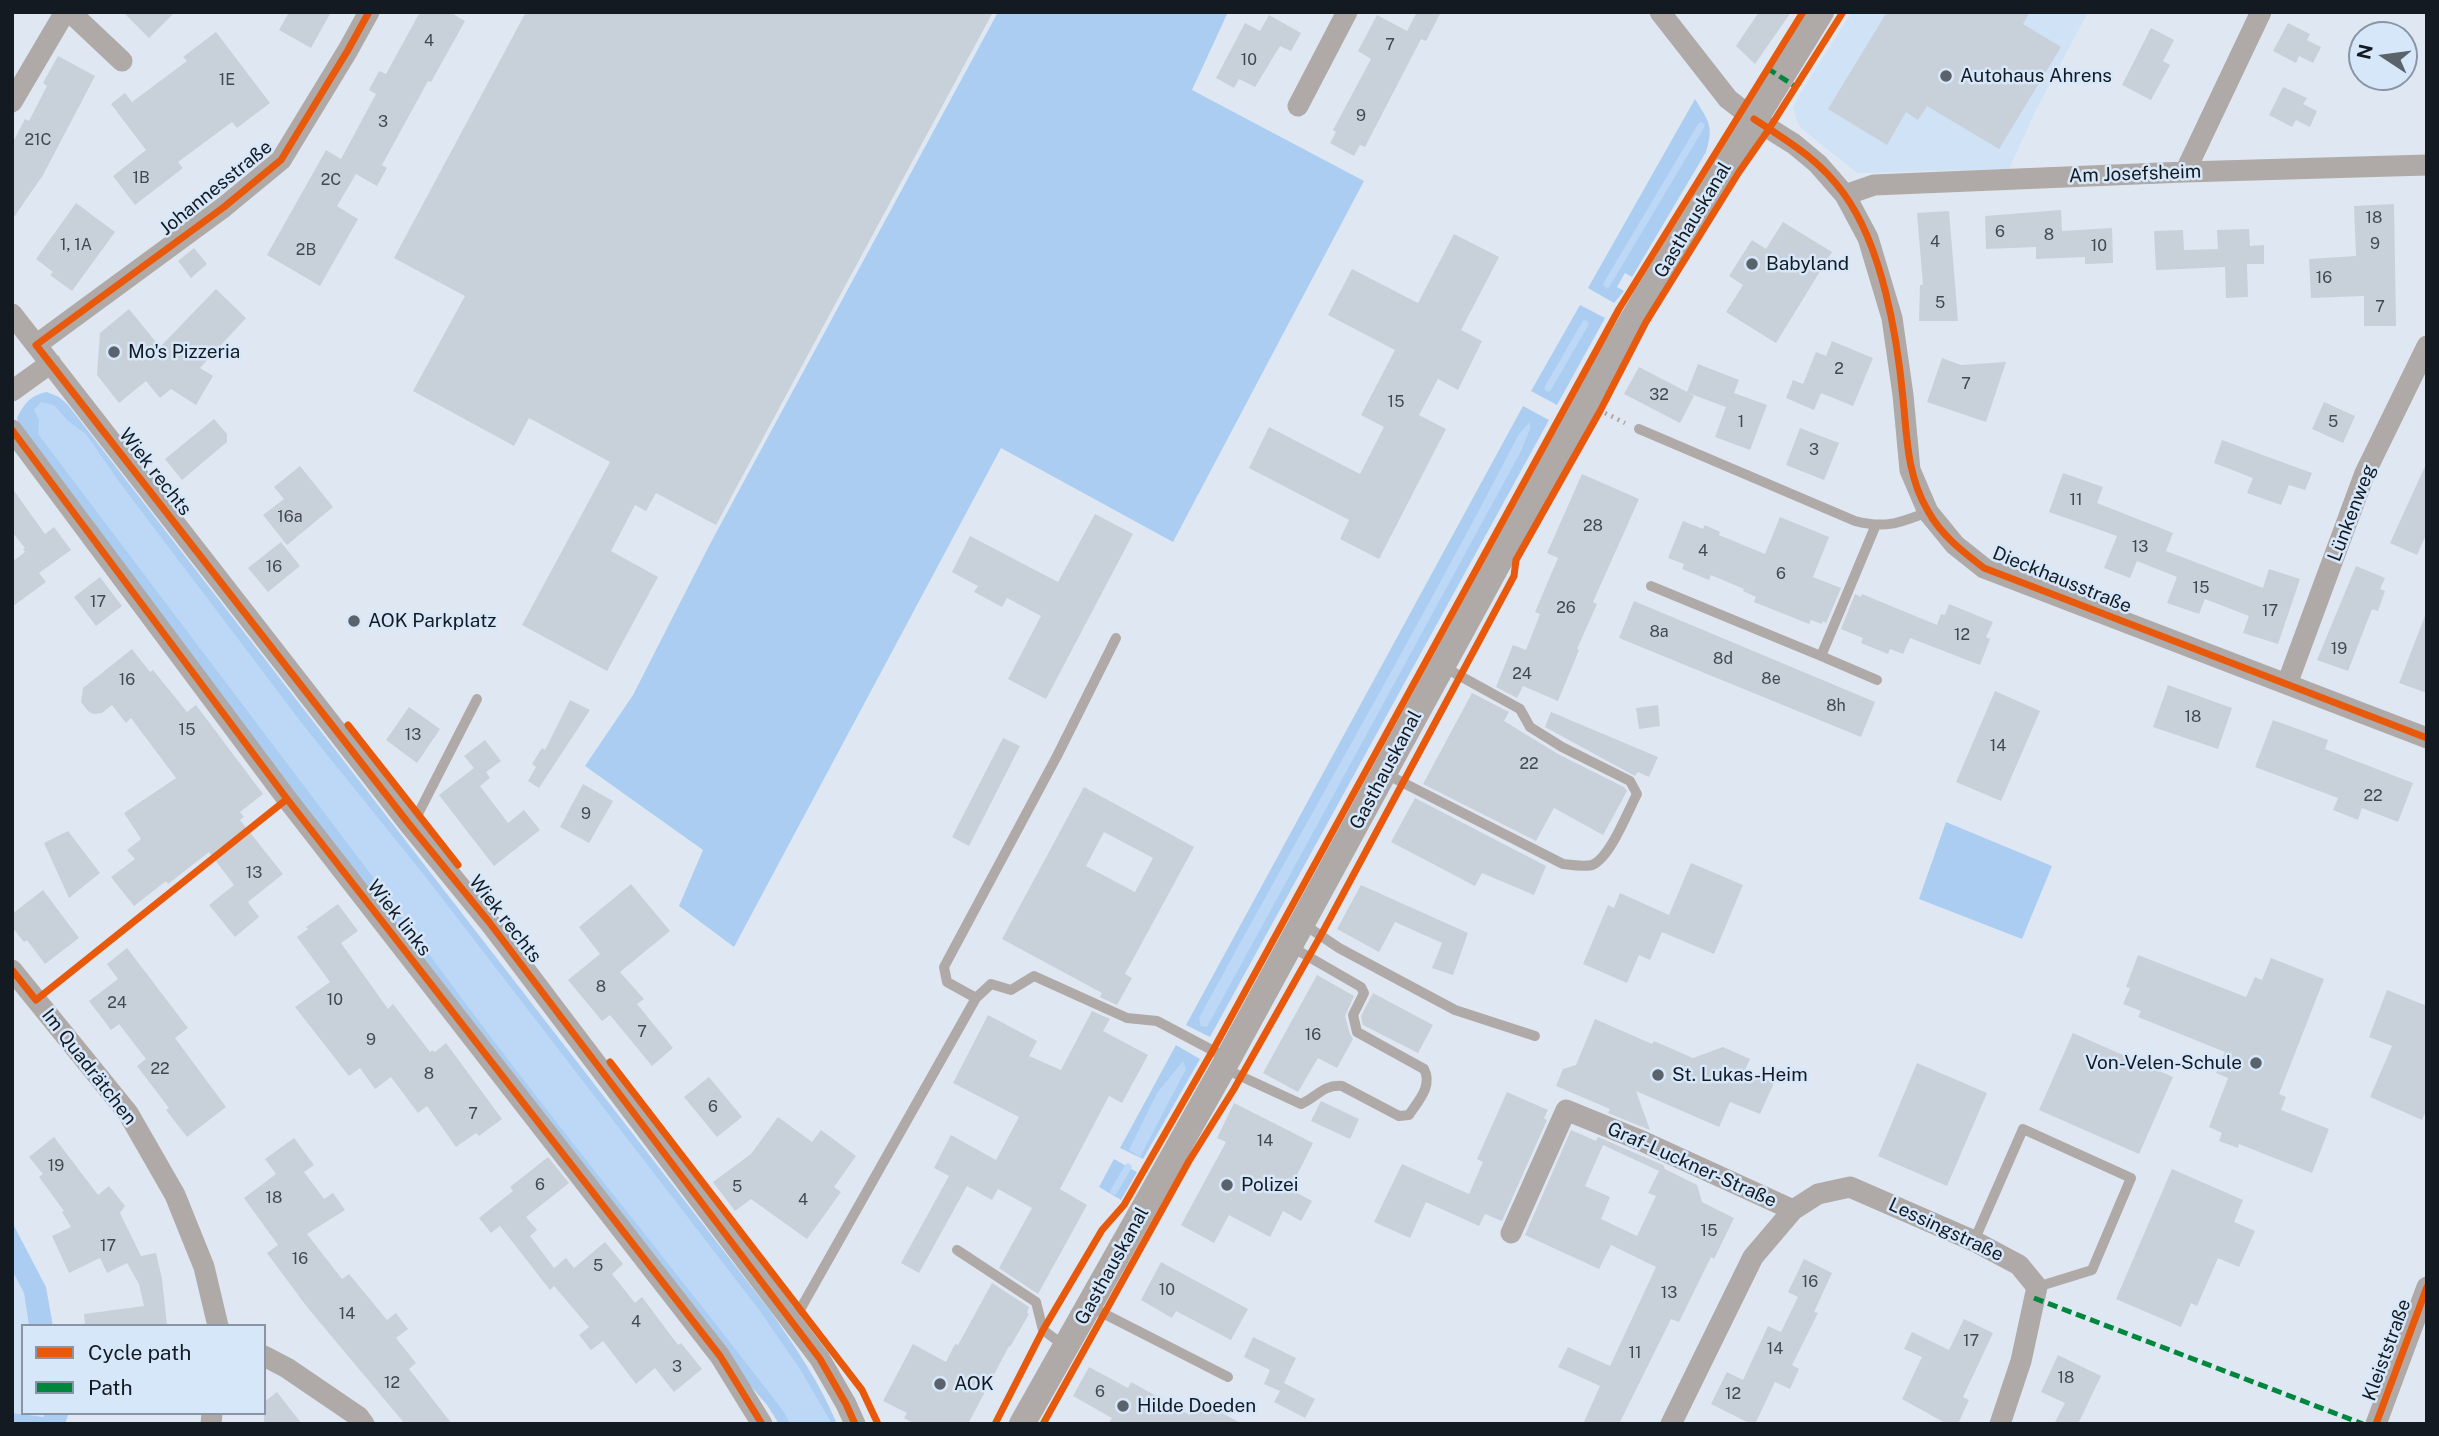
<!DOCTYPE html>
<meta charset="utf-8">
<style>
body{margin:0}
#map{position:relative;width:2439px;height:1436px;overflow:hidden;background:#dfe8f2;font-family:"Public Sans",sans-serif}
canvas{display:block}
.frame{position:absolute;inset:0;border:14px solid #131a22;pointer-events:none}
.legend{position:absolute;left:21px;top:1324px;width:245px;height:91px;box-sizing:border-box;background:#d7e7fa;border:2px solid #8995a4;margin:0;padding:9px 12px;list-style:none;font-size:21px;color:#131a22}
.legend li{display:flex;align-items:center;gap:14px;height:35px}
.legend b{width:35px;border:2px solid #8995a4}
.north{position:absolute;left:2348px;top:21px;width:70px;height:70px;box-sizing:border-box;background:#d7e7fa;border:2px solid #8995a4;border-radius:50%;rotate:283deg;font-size:19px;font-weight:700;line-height:28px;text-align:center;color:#131a22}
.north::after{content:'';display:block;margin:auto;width:24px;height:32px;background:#5a626b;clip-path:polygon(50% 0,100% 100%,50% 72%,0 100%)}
</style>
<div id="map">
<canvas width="2439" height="1436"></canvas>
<div class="frame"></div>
<ul class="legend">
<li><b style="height:9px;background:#e8590c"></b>Cycle path</li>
<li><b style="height:9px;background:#00873e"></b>Path</li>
</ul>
<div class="north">N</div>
</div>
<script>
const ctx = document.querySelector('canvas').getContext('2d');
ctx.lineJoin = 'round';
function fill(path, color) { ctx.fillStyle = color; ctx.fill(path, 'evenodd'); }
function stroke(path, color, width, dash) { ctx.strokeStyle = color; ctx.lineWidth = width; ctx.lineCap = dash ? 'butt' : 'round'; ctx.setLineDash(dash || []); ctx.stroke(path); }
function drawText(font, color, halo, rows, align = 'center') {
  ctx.font = font + ' "Public Sans",sans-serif'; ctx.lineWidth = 5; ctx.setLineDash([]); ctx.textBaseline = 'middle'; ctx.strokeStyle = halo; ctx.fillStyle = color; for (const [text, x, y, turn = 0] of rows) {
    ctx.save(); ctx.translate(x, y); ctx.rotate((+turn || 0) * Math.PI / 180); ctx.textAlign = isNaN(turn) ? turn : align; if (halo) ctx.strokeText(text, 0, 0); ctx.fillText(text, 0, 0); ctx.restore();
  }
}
fill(new Path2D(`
 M1852 12H2088L2036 110 2009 169 1857 173 1802 129 1797 122 1793 108 1799 95Z
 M12 1270 24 1293 29 1326H23V1413H44L45 1417 12 1413Z`), '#d0e2f6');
fill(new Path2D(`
 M998 12H1228L1192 90 1364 181 1173 542 1001 448 734 947 679 906 703 850 585 766 633 695 710 544Z
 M1695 99C1709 122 1714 126 1706 152L1632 277 1625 273 1617 287 1624 291 1614 303 1588 288Z
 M1580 305 1605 318 1557 405 1531 391Z
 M47 392 59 397 68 405 771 1312C796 1348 820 1383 837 1424H779L767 1405 743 1377 482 1040 22 432 17 418C24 403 31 395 47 392Z
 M1523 406 1549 420 1210 1037 1186 1025Z
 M1946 822 2052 866 2022 939 1919 899Z
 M1176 1045 1200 1059 1143 1159 1120 1148Z
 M1114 1159 1137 1172 1121 1200 1099 1187Z
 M12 1222 46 1287 53 1326H29L24 1293 12 1270Z
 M12 1413 44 1417V1413L68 1415 65 1424H12Z`), '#accdf2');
fill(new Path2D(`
 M41 402 54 405 67 420 86 434 120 483 304 726 428 880 757 1307 800 1369 832 1424H790L784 1412C654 1242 515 1077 391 901L38 434 39 420 34 410Z
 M1530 422V429L1520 453 1207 1027 1201 1026 1199 1018C1305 823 1417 631 1519 434Z
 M1183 1061 1186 1069 1140 1157 1129 1150 1157 1093Z`), '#bdd8f6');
stroke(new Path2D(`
 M1607 284 1701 126
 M1548 388 1585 324
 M1114 1191 1128 1167`), '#bdd8f6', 7);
fill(new Path2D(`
 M123 12H175L149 38Z
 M289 12H331L311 48 279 30Z
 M420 12H450L465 21 431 82 428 81 382 165 387 168 377 186 356 174 337 206 358 219 320 286 267 255 326 150 341 159 376 94 369 90 379 71 386 74Z
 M526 12H993L716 525 656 493 646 511 635 505 611 551 658 577 607 671 522 625 610 462 529 418 514 446 413 391 465 296 394 258Z
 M1417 12H1441L1426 41 1421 39 1365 147 1360 145 1354 156 1330 143 1336 132 1333 130 1371 59 1358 51 1377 15 1407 31Z
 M1759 12H1791L1755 64 1736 46Z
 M1887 12H2030L2023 24 2061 47 1999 149 1927 106 1918 120 1906 112 1887 145 1828 109Z
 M1269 15 1301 33 1291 51 1280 46 1255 87 1239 79 1234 88 1216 78 1245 23 1260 31Z
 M2288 23 2310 34 2307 40 2321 47 2313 63 2299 56 2296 63 2273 51Z
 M2151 28 2174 40 2163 61 2170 65 2151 100 2122 85Z
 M216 32 270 103 237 128 232 122 178 162 183 168 135 205 113 176 146 150 111 104 125 93 132 102 187 61 183 57Z
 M58 56 95 76 43 175 12 220V144L25 119 29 121 47 86 43 83Z
 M2283 87 2307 98 2303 104 2317 111 2310 127 2296 120 2292 127 2269 115Z
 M76 203 115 232 72 291 50 275 53 272 36 259Z
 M2394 204 2396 326H2364V296L2311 298 2309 259 2356 256 2354 206Z
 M2061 210 2062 231 2112 228 2113 263 2085 264V257L2036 259V247L1986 249 1985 216Z
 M1949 211 1958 321H1919L1920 285H1923L1917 213Z
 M1783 222 1832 252 1776 343 1726 312 1743 285 1729 276 1752 240 1766 249Z
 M2249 229 2250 246 2264 245V264H2247L2248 297 2226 298 2225 267 2156 270 2154 231 2183 230 2184 250 2218 249 2217 230Z
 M1454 234 1499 257 1461 330 1482 341 1458 390 1438 379 1419 415 1446 429 1379 559 1340 539 1349 520 1249 468 1269 427 1360 474 1384 427 1361 415 1395 350 1328 315 1352 269 1418 303Z
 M194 248 207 264 191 278 178 261Z
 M216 289 246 318 200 368 213 376 196 405 171 389 160 398 146 381 119 403 97 375 100 333 129 309 160 347Z
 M1832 341 1873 358 1853 406 1821 393 1814 410 1786 398 1793 380 1803 384 1816 352 1826 356Z
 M1942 358 1961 365 2006 362 1986 422 1927 402Z
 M1698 364 1739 380 1734 393 1767 405 1750 450 1715 437 1726 407 1688 393 1694 396 1680 423 1624 394 1639 367 1687 392Z
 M2324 402 2355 416 2343 443 2312 429Z
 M214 419 227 434V442L182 480 165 459Z
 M1800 428 1839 443 1824 480 1786 465Z
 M2222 440 2312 473 2305 490 2289 485 2281 505 2247 493 2253 478 2214 463Z
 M2427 462V533L2417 555 2390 543Z
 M300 466 333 507 287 545 263 515 284 499 274 487Z
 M2063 473 2103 487 2097 503 2173 533 2166 551 2263 588 2269 569 2300 579 2278 644 2243 633 2249 616 2205 599 2199 614 2167 603 2177 577 2137 561 2130 578 2104 568 2117 536 2049 512Z
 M1582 474 1639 499 1593 602 1597 604 1577 649 1579 650 1558 701 1523 686 1517 698 1496 687 1513 645 1526 650 1540 614 1535 612 1558 558 1547 553Z
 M12 488 45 534 54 527 71 550 39 573 46 582 12 607V562L25 552 23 549 25 548 12 532Z
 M1095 514 1133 534 1046 699 1008 679 1041 616 1007 598 1002 607 974 592 978 586 952 572 970 536 1058 582Z
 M1780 517 1829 537 1813 577 1841 588 1826 623 1823 621 1822 624 1811 620 1809 624 1754 602 1756 597 1743 591 1744 589 1711 575 1709 580 1682 569 1684 564 1668 558 1683 521 1703 529 1705 525 1720 532 1719 535 1765 554Z
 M281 542 300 566 268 592 248 568Z
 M2356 566 2385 578 2380 589 2385 591 2378 611 2372 609 2348 671 2317 660Z
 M100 577 122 606 96 626 74 597Z
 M1855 594 1861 597 1862 594 1937 625 1941 614 1945 615 1949 604 1993 622 1986 637 1990 639 1980 665 1910 638 1903 654 1890 649 1888 654 1861 643 1863 638 1841 629Z
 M1634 601 1875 702 1861 737 1619 638Z
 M2425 616H2427V693L2399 683Z
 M132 649 150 672 153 670 187 712 196 705 263 794 240 812 244 817 240 820 283 874 248 902 259 917 235 937 209 905 234 885 209 852 168 884 166 881 134 906 111 877 135 859 127 850 141 839 124 813 176 778 131 718 126 723 112 705 102 713 93 714 88 711 81 702 83 688Z
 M2168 685 2232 708 2218 749 2153 727Z
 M1995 691 2040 711 2001 801 1956 782Z
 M1472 693 1509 712 1504 721 1558 754 1624 787 1627 791 1603 835 1554 808 1536 841 1423 784Z
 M570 700 590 710 539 788 528 781 536 767 532 764 542 748 545 750Z
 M1658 705 1660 726 1639 729 1636 708Z
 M409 707 440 729 417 763 386 740Z
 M1551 712 1658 757 1649 777 1638 772 1635 776 1545 727Z
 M2273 720 2328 740 2325 749 2413 783 2398 822 2362 808 2358 820 2333 810 2338 798 2255 767Z
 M1003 738 1020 746 969 846 952 837Z
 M485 740 501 761 486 772 490 778 480 786 508 823 524 810 540 830 494 866 439 795 474 768 464 756Z
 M583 784 613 801 589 843 560 827Z
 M1084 787 1194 847 1125 974 1132 978 1117 1005 1100 997 1102 993 1002 939ZM1104 832 1153 858 1135 892 1086 866Z
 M1415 798 1546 866 1534 895 1482 873 1475 886 1391 842Z
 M68 831 100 873 69 898 44 843Z
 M1691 863 1743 885 1714 954 1662 932 1650 960 1639 955 1627 983 1583 964 1608 905 1614 908 1620 893 1669 915Z
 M631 884 670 931 620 972 644 999 637 1004 673 1048 652 1066 610 1015 602 1021 568 980 600 954 579 927Z
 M1361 885 1468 933 1453 975 1432 968 1442 943 1395 922 1379 952 1337 929Z
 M43 890 79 938 45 964 27 940 24 942 12 927V914Z
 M338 904 358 931 341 943 388 1009 393 1004 430 1052 432 1050 435 1052 446 1043 502 1119 479 1136 476 1133 456 1147 427 1106 418 1113 391 1077 375 1089 360 1068 349 1076 295 1007 330 982 297 937 308 929 306 927Z
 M127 948 188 1028 175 1038 226 1107 187 1137 166 1110 169 1108 137 1066 146 1059 119 1024 111 1030 89 1001 118 979 107 964Z
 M2138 955 2246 997 2255 977 2262 980 2271 958 2324 979 2279 1094 2286 1097 2281 1110 2329 1129 2312 1173 2239 1144 2238 1148 2219 1141 2222 1133 2209 1127 2228 1078 2216 1073 2225 1052 2138 1017 2141 1011 2123 1004 2130 988 2126 987Z
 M1317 975 1354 996 1345 1016 1350 1034 1353 1039 1337 1068 1318 1058 1298 1092 1263 1073Z
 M2387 990 2427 1006V1109L2422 1120 2370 1097 2392 1046 2369 1037Z
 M1373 993 1433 1025 1418 1053 1363 1025 1361 1016Z
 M1092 1011 1110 1019 1103 1031 1148 1055 1122 1103 1109 1096 1060 1189 1087 1205 1038 1294 999 1268 1032 1208 998 1189 992 1200 967 1186 919 1273 901 1263 949 1176 934 1168 951 1135 996 1160 1019 1117 953 1083 988 1015 1037 1041 1029 1056 1061 1070Z
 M1595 1019 1652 1044 1654 1041 1693 1058 1723 1047 1750 1059 1745 1070 1774 1083 1760 1114 1730 1102 1719 1127 1636 1091 1650 1130 1608 1113 1610 1109 1556 1086 1563 1069 1576 1065Z
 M2073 1033 2173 1077 2139 1154 2039 1110Z
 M1917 1063 1987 1093 1947 1186 1878 1156Z
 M709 1077 742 1117 717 1137 684 1097Z
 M1507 1092 1548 1110 1544 1118 1547 1120 1502 1221 1485 1214 1479 1226 1426 1202 1410 1238 1374 1222 1402 1164 1469 1194 1483 1162 1477 1159Z
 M1321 1101 1359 1119 1350 1139 1311 1121Z
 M1234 1103 1313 1143 1290 1189 1312 1201 1301 1221 1283 1211 1270 1237 1229 1215 1214 1243 1181 1225 1226 1142 1217 1138Z
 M778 1117 812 1142 821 1130 856 1156 834 1187 841 1192 807 1239 751 1199 735 1211 713 1182 751 1154Z
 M1571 1130 1596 1141 1598 1137 1663 1165 1665 1169 1697 1185 1702 1202 1734 1218 1714 1259 1711 1257 1679 1322 1671 1319 1619 1424H1583L1600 1386 1558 1367 1568 1347 1610 1366 1656 1267 1611 1245 1599 1269 1525 1235ZM1603 1145 1659 1171 1648 1193 1656 1196 1637 1236 1601 1219 1610 1197 1585 1186Z
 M54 1137 98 1195 109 1186 125 1206 120 1213 141 1256 156 1253 162 1279 167 1326H85L84 1314 144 1306 139 1284 127 1263 107 1273 100 1258 69 1273 52 1236 71 1227 62 1212 64 1211 39 1177 43 1174 29 1157Z
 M294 1138 314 1165 304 1172 324 1199 333 1193 345 1210 307 1234 342 1279 349 1274 387 1320 396 1313 408 1329 396 1338 416 1363 409 1369 452 1424H405L307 1307 267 1253 278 1245 244 1198 276 1174 265 1159Z
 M548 1157 569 1183 526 1217 537 1230 530 1236 554 1268 566 1258 574 1268 605 1242 623 1264 612 1274 635 1303 642 1297 678 1345 681 1343 702 1369 674 1392 655 1368 636 1384 603 1341 591 1350 579 1335 589 1327 554 1286 550 1290 500 1226 491 1233 479 1218 513 1191 510 1187Z
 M2172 1169 2243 1200 2234 1222 2255 1231 2239 1267 2218 1258 2197 1306 2191 1303 2181 1327 2116 1299Z
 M1804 1259 1832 1273 1814 1312 1818 1313 1792 1365 1799 1369 1790 1389 1775 1382 1755 1424H1751L1711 1404 1727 1372 1743 1380 1768 1326 1781 1332 1798 1297 1788 1292Z
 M1161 1262 1248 1309 1231 1340 1176 1311 1172 1318 1141 1300Z
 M992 1283 1029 1307 1027 1313 1029 1314 1010 1347 1009 1346 968 1424H915L904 1418 907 1413 883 1401 913 1344 946 1362 955 1344 958 1345Z
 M1964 1319 1993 1333 1963 1397 1969 1400 1958 1424H1947L1902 1399 1922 1357 1904 1349 1912 1332 1949 1350Z
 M1253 1337 1296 1358 1284 1383 1315 1399 1305 1418 1274 1402 1280 1391 1264 1384 1270 1370 1244 1357Z
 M2058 1355 2101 1376 2078 1424H2054L2065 1403 2041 1392Z
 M1089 1367 1128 1388 1131 1382 1190 1415 1199 1400 1242 1424H1108L1112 1418 1073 1396Z
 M277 1392 302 1424H264V1402Z`), '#c8d0d9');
stroke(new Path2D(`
 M1605 413 1625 423`), '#a8a7a7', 4.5, [2, 5]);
stroke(new Path2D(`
 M1639 429 1855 521C1885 529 1900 523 1928 512
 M1651 586 1821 656 1875 527
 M1821 656 1877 680
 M1384 773 1563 864C1572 865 1583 867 1592 865 1610 858 1628 811 1637 794L1630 781 1562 747 1530 727 1520 709 1442 666
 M409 824 418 814 477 699
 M1302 923 1339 948 1455 1010 1535 1036
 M976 998 947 982 944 967 1057 756 1116 638
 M1223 1068 1301 1104C1316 1098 1323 1084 1342 1086L1399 1116 1409 1115C1418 1101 1433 1086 1424 1069L1357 1032 1353 1015 1364 993 1361 987 1290 946
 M1974 1241 2023 1129 2131 1178 2092 1270 2037 1287
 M957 1250 1036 1302 1043 1330 1066 1347
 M1089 1306 1228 1377
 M790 1320 801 1308 976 998 991 984 1011 990 1034 976 1127 1018 1157 1021 1227 1058`), '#afaaa7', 10);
stroke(new Path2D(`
 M70 12 122 61
 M1660 12 1728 99 1754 119 1794 144 1818 164 1845 195 1868 238 1892 318 1903 395 1910 470 1928 512 1955 545 1984 568 2427 738
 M12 102 65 12
 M1298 106 1347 12
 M2185 172 2261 12
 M1845 195 1874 185 2185 172 2427 165
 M12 314 409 824 489 922 820 1359 846 1404 855 1424
 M36 345 224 207 281 160 348 50 369 12
 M12 391 51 363
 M12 430 287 799 720 1356 762 1424
 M2287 684 2365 473 2427 346
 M12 970 128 1113 175 1195 204 1267 218 1326
 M1511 1233 1566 1110 1642 1141 1793 1210
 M264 1356 287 1368 359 1417 364 1424
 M211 1424 212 1413
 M1671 1424 1753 1257 1793 1210 1818 1194 1850 1187 1974 1241 2019 1265 2037 1287 2021 1361 2000 1424
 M2376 1424 2427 1287`), '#afaaa7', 21);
stroke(new Path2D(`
 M1022 1424 1223 1068 1608 362 1647 295 1821 12`), '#afaaa7', 26);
stroke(new Path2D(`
 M1767 68 1796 87
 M2034 1298 2363 1424`), '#00873e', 5, [10, 5]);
stroke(new Path2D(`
 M369 12 348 50 281 160 224 207 36 345 409 824 489 922 820 1359 846 1404 855 1424
 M1754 119C1789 142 1819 159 1844 194 1882 246 1897 335 1903 398 1907 437 1907 476 1928 511 1941 535 1963 552 1984 568L2427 738
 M12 430 287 799 720 1356 762 1424
 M348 725 458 865
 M12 970 36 1000 287 799
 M610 1062 862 1390 878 1424
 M995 1424 1043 1330 1102 1230 1124 1205 1213 1050 1619 309 1803 12
 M1043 1424 1189 1161 1234 1089 1321 935 1514 576 1516 560 1600 411 1646 322 1739 172 1769 129 1843 12
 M2376 1424 2427 1287`), '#e8590c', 7);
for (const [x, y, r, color] of [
 [1946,76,7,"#5a626b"],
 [1752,264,7,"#5a626b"],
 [114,352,7,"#5a626b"],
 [354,621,7,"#5a626b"],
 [2256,1063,7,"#5a626b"],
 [1658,1075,7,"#5a626b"],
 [1227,1185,7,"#5a626b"],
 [940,1384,7,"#5a626b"],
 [1123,1406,7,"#5a626b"]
]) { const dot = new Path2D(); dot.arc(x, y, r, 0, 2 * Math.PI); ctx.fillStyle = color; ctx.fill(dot); stroke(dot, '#d7e7fa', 2.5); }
drawText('16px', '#404850', null, [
 ["4",429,41],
 ["7",1390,45],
 ["10",1249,60],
 ["1E",227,80],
 ["9",1361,116],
 ["3",383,122],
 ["21C",38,140],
 ["1B",141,178],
 ["2C",331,180],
 ["18",2374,218],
 ["6",2000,232],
 ["8",2049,235],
 ["4",1935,242],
 ["9",2375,244],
 ["1, 1A",76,245],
 ["10",2099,246],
 ["2B",306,250],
 ["16",2324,278],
 ["5",1940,303],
 ["7",2380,307],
 ["2",1839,369],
 ["7",1966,384],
 ["32",1659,395],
 ["15",1396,402],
 ["1",1741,422],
 ["5",2333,422],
 ["3",1814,450],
 ["11",2076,500],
 ["16a",290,517],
 ["28",1593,526],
 ["13",2140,547],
 ["4",1703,551],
 ["16",274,567],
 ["6",1781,574],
 ["15",2201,588],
 ["17",98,602],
 ["26",1566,608],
 ["17",2270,611],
 ["8a",1659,632],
 ["12",1962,635],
 ["19",2339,649],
 ["8d",1723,659],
 ["24",1522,674],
 ["8e",1771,679],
 ["16",127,680],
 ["8h",1836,706],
 ["18",2193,717],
 ["15",187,730],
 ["13",413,735],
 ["14",1998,746],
 ["22",1529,764],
 ["22",2373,796],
 ["9",586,814],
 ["13",254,873],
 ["8",601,987],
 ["10",335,1000],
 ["24",117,1003],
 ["7",642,1032],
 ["16",1313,1035],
 ["9",371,1040],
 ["22",160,1069],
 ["8",429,1074],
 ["6",713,1107],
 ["7",473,1114],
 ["14",1265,1141],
 ["19",56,1166],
 ["6",540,1185],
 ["5",737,1187],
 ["18",274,1198],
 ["4",803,1200],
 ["15",1709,1231],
 ["17",108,1246],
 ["16",300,1259],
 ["5",598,1266],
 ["16",1810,1282],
 ["10",1167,1290],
 ["13",1669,1293],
 ["14",347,1314],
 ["4",636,1322],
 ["17",1971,1341],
 ["14",1775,1349],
 ["11",1635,1353],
 ["3",677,1367],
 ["18",2066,1378],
 ["12",392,1383],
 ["6",1100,1392],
 ["12",1733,1394]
]);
drawText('19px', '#131a22', '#d7e7fa', [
 ["Autohaus Ahrens",1960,76],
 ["Babyland",1766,264],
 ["Mo's Pizzeria",128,352],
 ["AOK Parkplatz",368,621],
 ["Von-Velen-Schule",2242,1063,"right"],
 ["St. Lukas-Heim",1672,1075],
 ["Polizei",1241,1185],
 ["AOK",954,1384],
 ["Hilde Doeden",1137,1406]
], 'left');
drawText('19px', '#131a22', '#d7e7fa', [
 ["Am Josefsheim",2135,174,-2],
 ["Johannesstraße",216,188,-39],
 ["Gasthauskanal",1693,220,-59],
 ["Wiek rechts",155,472,52],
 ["Lünkenweg",2352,513,-69],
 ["Dieckhausstraße",2062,580,22],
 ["Gasthauskanal",1386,770,-62],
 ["Wiek links",399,918,52],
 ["Wiek rechts",505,919,52],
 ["Im Quadrätchen",89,1067,52],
 ["Graf-Luckner-Straße",1692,1165,24],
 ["Lessingstraße",1946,1230,25],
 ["Gasthauskanal",1112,1266,-61],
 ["Kleiststraße",2387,1350,-70]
]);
</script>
